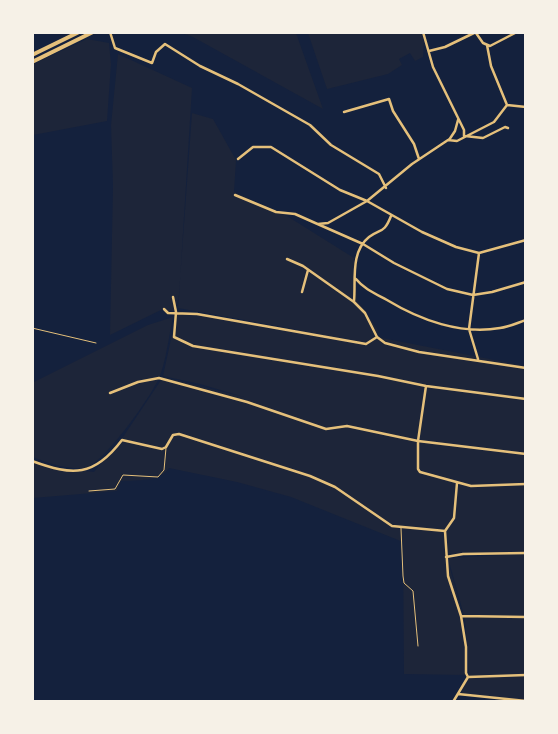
<!DOCTYPE html>
<style>
body{margin:0}
#map{position:relative;width:558px;height:734px;overflow:hidden;background:#14213d;font-family:"Roboto Condensed",sans-serif}
canvas{display:block}
.frame{position:absolute;inset:0;border:34px solid #f6f1e7;pointer-events:none}
</style>
<div id="map">
<canvas width="558" height="734"></canvas>
<div class="frame"></div>
</div>
<script>
const ctx = document.querySelector('canvas').getContext('2d');
ctx.lineJoin = 'round';
function fill(path, color) { ctx.fillStyle = color; ctx.fill(path, 'evenodd'); }
function stroke(path, color, width, dash) { ctx.strokeStyle = color; ctx.lineWidth = width; ctx.lineCap = dash ? 'butt' : 'round'; ctx.setLineDash(dash || []); ctx.stroke(path); }
fill(new Path2D(`
 M182 33H296L323 109 193 37Z
 M308 33H422L424 43 423 57 415 61 410 53 399 59 402 65 388 74 327 89Z
 M87 39 109 43 111 64 107 121 33 135V64Z
 M118 54 192 88 179 297 174 311H168L165 308 110 335 113 186 111 125Z
 M192 113 213 119 236 160 234 192 287 216 354 258 357 300 378 330 377 337 525 366V552L446 554 464 619 465 675 404 674 403 542 291 497 237 482 169 468C160 482 137 480 121 481L117 491 33 498 32 460 61 468 94 472 123 437 163 377 244 397 200 384 163 376 177 311 305 331 178 308Z
 M173 317C169 335 167 355 161 373 156 391 102 466 85 468 70 470 47 463 33 457L32 383 148 325Z
 M525 554V700L461 693 469 675 465 619 448 558Z`), '#1d2539');
stroke(new Path2D(`
 M32 328 96 343
 M89 491 115 489 123 475 158 477 164 470 166 448
 M401 528 403 576 404 583 413 591 418 646`), '#e5c07b', 1);
stroke(new Path2D(`
 M110 32 115 48 152 63 156 52 165 44 200 66 238 84 310 125 331 145 379 174 386 188
 M423 32 433 67 464 130V136
 M476 33 483 43 490 46 517 32
 M487 45 491 66 507 105
 M429 51 445 47 476 32
 M344 112 389 99 393 111 414 144 419 159
 M465 136 483 138 505 127 508 128
 M449 140 455 131 458 120
 M238 159 253 147H271L340 190 367 201 422 232 456 247 479 253 526 240
 M235 195 276 212 295 214 313 222 363 244 394 263 447 289 473 295 492 292 526 282
 M318 224 328 223 367 201 412 164 448 140 457 141 494 122 507 105 526 107
 M287 259 303 266 354 302 365 313 377 337
 M356 279C364 289 376 294 387 300 420 320 461 335 500 328 509 327 517 323 526 320
 M302 292 308 270
 M173 297 176 312 174 337 193 346 378 376 426 386 526 399
 M354 301C356 281 350 252 369 237 381 228 384 234 391 216
 M164 309 168 313 197 314 366 344 377 337
 M377 337 385 343 419 352 526 368
 M478 359 469 329 479 253
 M426 386 418 441V469L420 472 471 486 526 484
 M110 393 138 382 159 378 247 402 326 429 347 426 418 441 526 454
 M32 461C73 476 94 477 122 440L162 449 166 447 173 435 179 434 310 476 335 487 392 526 445 531 448 576 461 616 466 647V673L468 677 453 702
 M445 531 454 518 457 483
 M446 557 463 554 526 553
 M461 616 526 617
 M468 677 526 675
 M458 694 526 701`), '#e5c07b', 2.5);
stroke(new Path2D(`
 M32 55 79 32
 M32 62 93 32`), '#e5c07b', 4);
</script>
